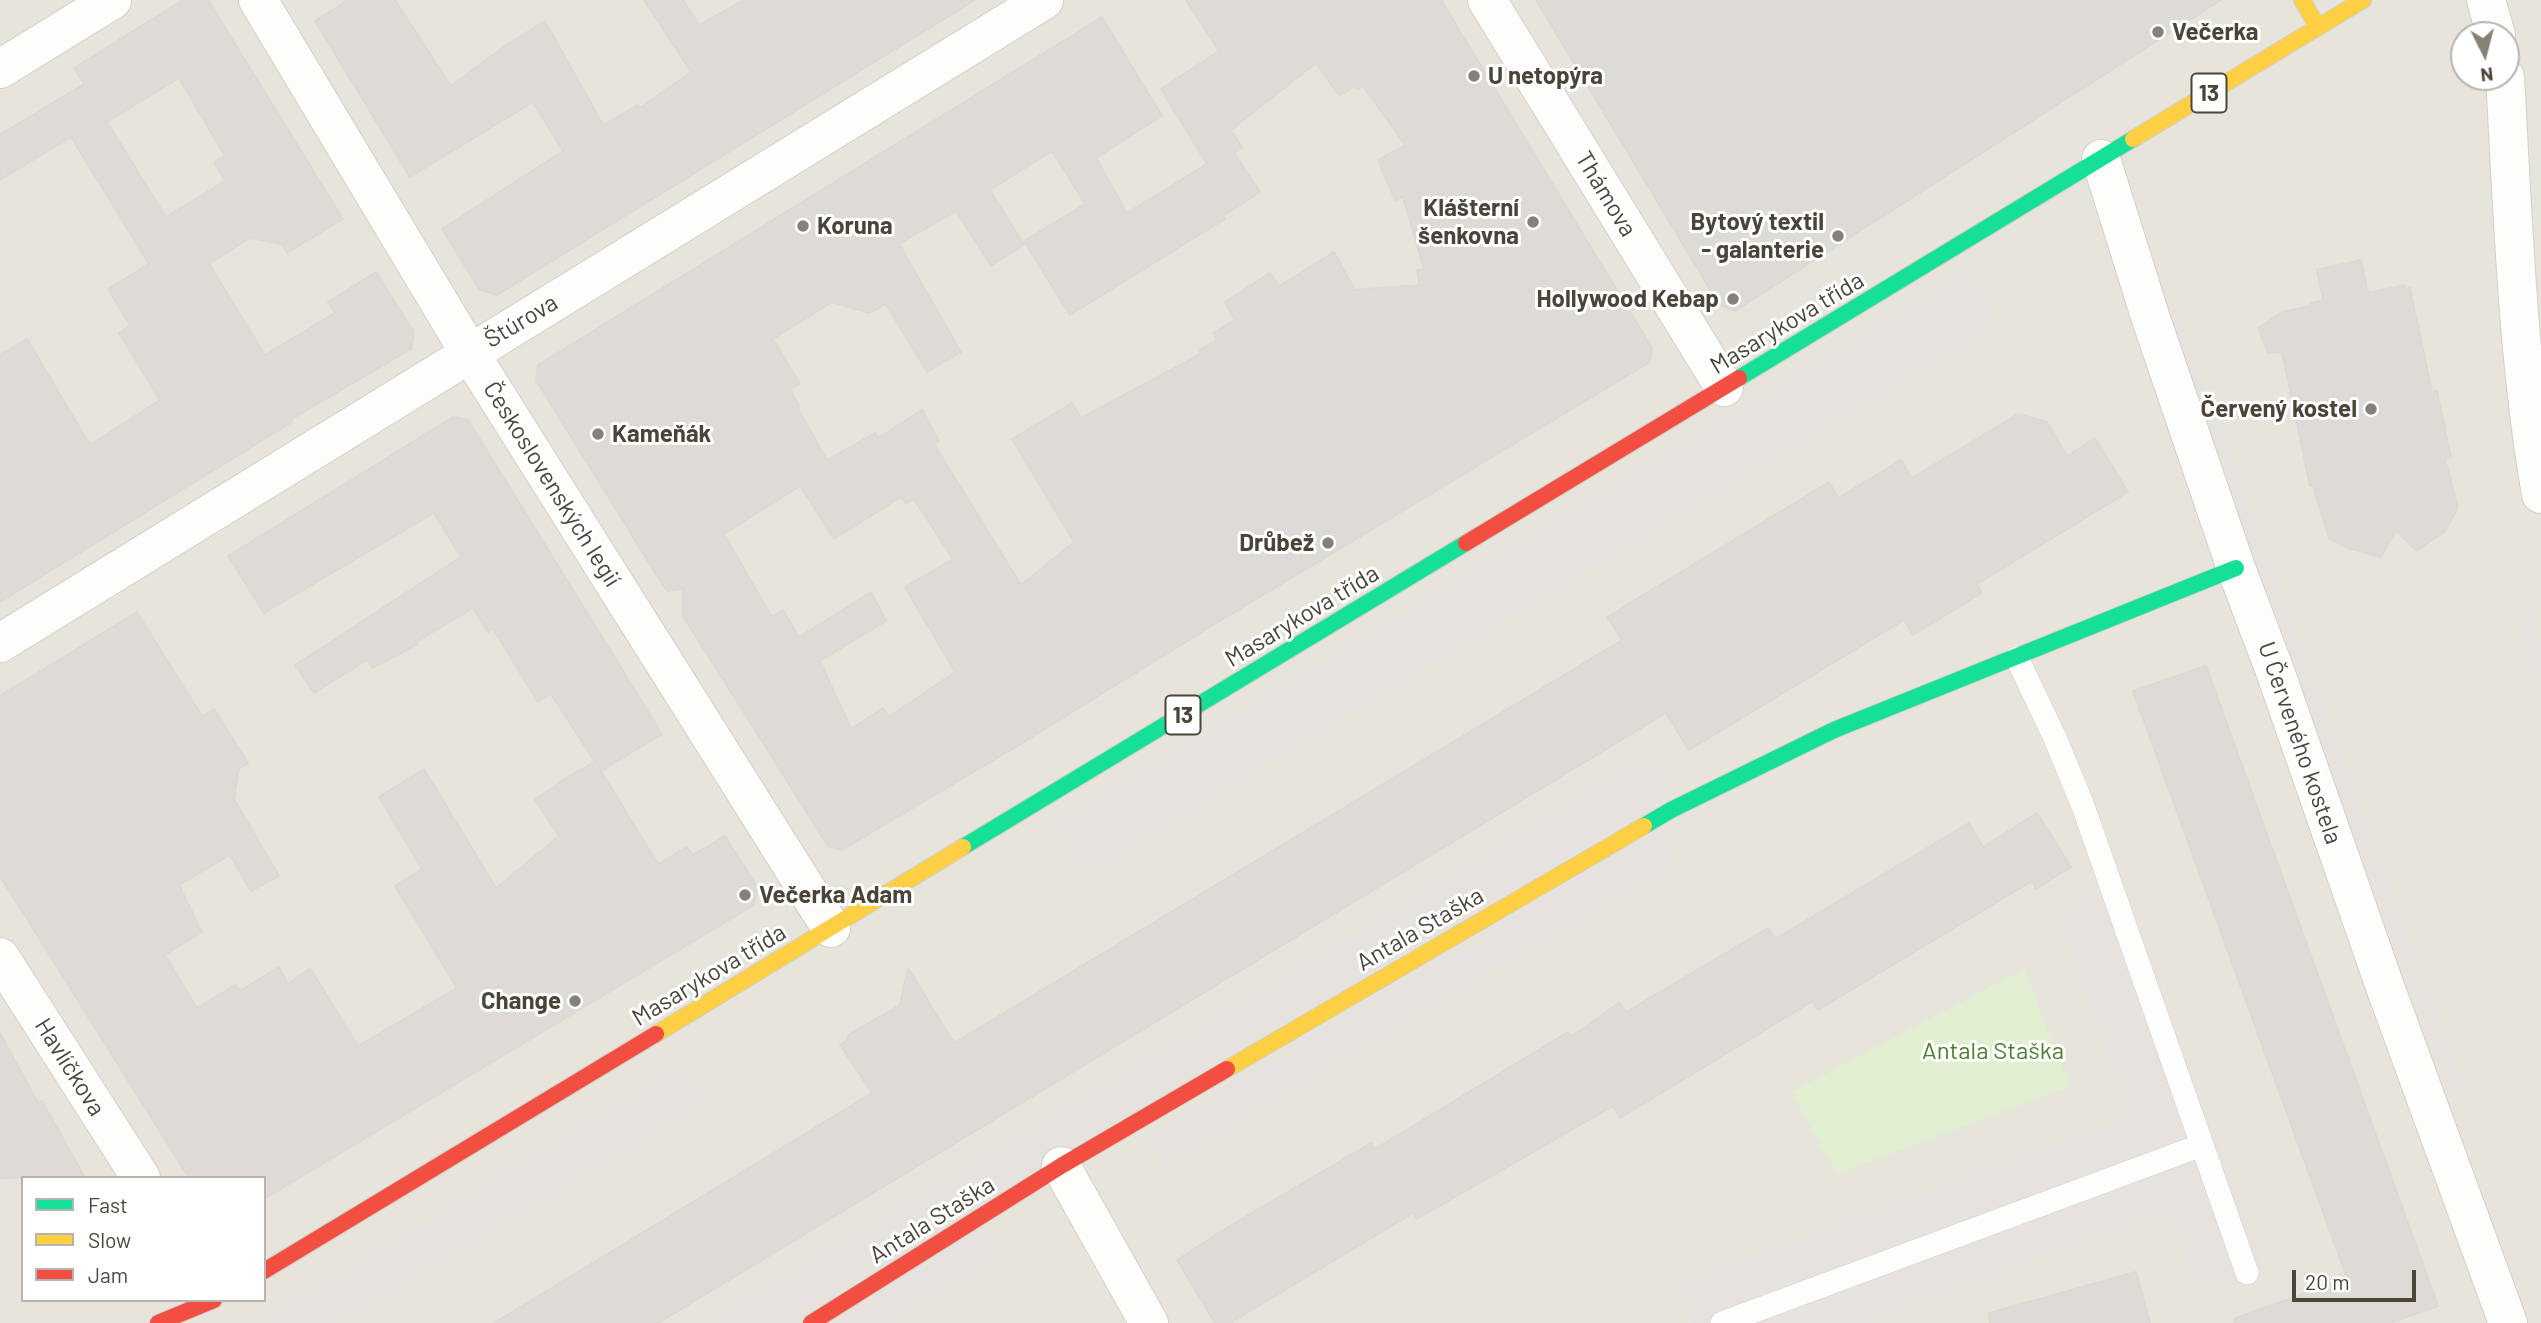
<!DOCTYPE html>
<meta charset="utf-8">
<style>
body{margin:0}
#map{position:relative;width:2541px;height:1323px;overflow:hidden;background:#f4f2ee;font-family:Barlow,sans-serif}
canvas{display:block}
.legend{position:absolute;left:21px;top:1176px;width:245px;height:126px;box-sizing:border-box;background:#fff;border:2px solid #b7b4b0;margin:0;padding:9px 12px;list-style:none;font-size:21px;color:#4b4439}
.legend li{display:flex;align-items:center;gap:14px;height:35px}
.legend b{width:35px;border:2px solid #b7b4b0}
.north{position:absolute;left:2450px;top:21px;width:70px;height:70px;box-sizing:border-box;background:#fff;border:2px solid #b7b4b0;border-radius:50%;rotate:174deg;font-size:19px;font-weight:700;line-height:28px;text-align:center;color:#4b4439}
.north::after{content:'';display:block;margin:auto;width:24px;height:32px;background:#868178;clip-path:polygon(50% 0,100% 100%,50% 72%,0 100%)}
.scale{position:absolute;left:2292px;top:1270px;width:124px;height:32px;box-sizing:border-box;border:4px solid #4b4439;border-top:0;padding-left:9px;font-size:21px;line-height:24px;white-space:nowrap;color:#4b4439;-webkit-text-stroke:5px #fff;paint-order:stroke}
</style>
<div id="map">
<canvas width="2541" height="1323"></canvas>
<ul class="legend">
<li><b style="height:9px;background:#16e098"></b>Fast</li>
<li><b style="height:9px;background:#ffcf43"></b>Slow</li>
<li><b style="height:9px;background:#f24e42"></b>Jam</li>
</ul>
<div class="north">N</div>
<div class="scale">20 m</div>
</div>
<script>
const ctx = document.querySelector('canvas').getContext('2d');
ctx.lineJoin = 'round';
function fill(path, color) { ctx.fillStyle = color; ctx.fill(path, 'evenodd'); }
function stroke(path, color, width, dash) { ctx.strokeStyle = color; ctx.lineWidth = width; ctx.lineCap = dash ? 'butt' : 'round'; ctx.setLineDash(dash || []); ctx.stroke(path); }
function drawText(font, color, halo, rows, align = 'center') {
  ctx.font = font + ' Barlow,sans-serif'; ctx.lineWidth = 6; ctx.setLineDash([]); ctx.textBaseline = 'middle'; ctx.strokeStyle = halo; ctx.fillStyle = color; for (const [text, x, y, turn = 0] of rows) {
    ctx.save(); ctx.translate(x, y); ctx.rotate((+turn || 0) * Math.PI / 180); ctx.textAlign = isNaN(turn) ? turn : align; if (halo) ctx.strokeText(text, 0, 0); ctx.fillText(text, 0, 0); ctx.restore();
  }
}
fill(new Path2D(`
 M0 0H2541V1323H0ZM2464 35H2506V77H2464ZM23 1178H264V1300H23Z`), '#e7e4dc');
fill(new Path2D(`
 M2024 969 2070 1086 1837 1174 1791 1092Z`), '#e1eecf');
fill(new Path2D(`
 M1968 272 1999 325 1084 875 1053 823Z
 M2174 302 2466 1090 2452 1098 2159 309Z
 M2533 604 2541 645V734L2515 605Z
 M1655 751 1678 791 811 1323H709Z
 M1658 830 1677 862 1163 1168 1148 1131Z
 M2123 888 2264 1269 2199 1293 2168 1210 1859 1323H1692L1678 1283 2130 1116 2056 913Z
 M682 1073 714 1099 341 1323H258L669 1074Z
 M983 1227 999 1256 889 1323H826Z`), '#e6e3df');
const building = new Path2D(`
 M183 0H208L343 219 287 253 282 244 250 238 209 264 265 355 335 313 328 302 376 272 414 333 411 349 290 420 292 422 0 602V355L27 339 90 445 160 400 119 333 130 325 108 289 149 264 71 137 0 180V135L84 84 74 68ZM179 78 225 156 214 162 225 181 166 217 107 122Z
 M348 0H395L451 86 505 46 545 21 603 125 638 105 640 108 691 72 644 0H683L699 25 744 0H975L497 295 479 289 442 229 563 151 533 102 410 177 315 21Z
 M1186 0H1441L1652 348 1650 362 1210 627 1014 748 842 850 828 846 683 616V589L667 591 654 571 536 380 538 365 1102 17 1162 116 1096 158 1127 213 1207 164 1161 89 1219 51ZM1316 63 1339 96 1355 86 1358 89 1363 86 1405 145 1378 160 1395 200 1403 197 1424 269 1417 270 1419 285 1355 290 1334 252 1279 286 1270 273 1225 302 1235 320 1213 333 1217 340 1199 350 1201 354 1081 418 1072 403 1012 439 1074 542 1021 585 934 444 939 441 922 410 878 438 875 433 827 460 797 407 799 406 790 389 800 384 773 339 832 302 869 313 886 304 927 372 961 352 899 244 956 211 991 266 1024 245 990 190 1052 151 1085 204 1024 241 1070 315 1225 219 1223 216 1260 192 1234 153 1242 148 1231 130ZM800 486 834 539 901 497 906 503 914 499 953 559 905 587 955 672 889 717 883 708 851 729 820 661 886 621 871 592 799 637 783 610 772 617 724 534Z
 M1536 0H2221L1735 311 1720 305 1708 286Z
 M2361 260 2368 293 2405 285V289L2410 288 2432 392 2437 391 2451 458 2445 459 2457 503V509L2445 531 2417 551 2396 530 2381 557 2345 547 2329 538 2313 486H2310L2282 352 2268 353 2258 328 2282 312 2312 306 2311 303 2323 300 2317 270Z
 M2018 414 2047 422 2067 456 2095 438 2128 492 1977 584 1982 593 1913 635 1904 620 1689 750 1666 713 658 1323H494L872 1093 840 1045 847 1040 848 1035 900 1005 908 968 954 1043 1622 640 1607 617 1829 482 1838 498 1901 460 1912 478Z
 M453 417 468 420 662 734 601 771 658 864 687 847 693 855 725 836 758 888 754 905 264 1199V1178H189L0 876V696L137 612 202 716 214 709 248 763 239 769 234 799 279 876 251 891 230 855 179 885 202 932 165 955 197 1008 235 985 240 991 279 967 288 984 310 968 358 1046 457 988 395 886 422 869 379 797 424 769 496 888 559 836 535 800 566 778 595 762 551 694 538 702 493 629 488 632 473 608 416 642 418 644 372 668 367 660 314 693 295 665 461 557 434 513 264 613 228 556Z
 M2206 666 2438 1306 2390 1323H2235L2234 1319 2347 1278 2133 691Z
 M2037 813 2071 867 2036 889 2032 881 1818 1010 1813 1001 1620 1118 1613 1106 1417 1219 1413 1213 1230 1323H1215L1177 1260 1228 1227 1371 1143 1375 1149 1568 1032 1571 1037 1619 1003 1626 1012 1768 928 1775 939 1969 823 1983 847Z
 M0 1033 38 1103 42 1101 85 1178H0Z
 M2136 1272 2150 1323H1990L1989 1313Z`);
fill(building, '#dedbd6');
stroke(building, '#dcd9d4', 2);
const lane = new Path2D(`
 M2017 658 2055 738 2083 806 2247 1273
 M1722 1323 2202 1145`);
const street = new Path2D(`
 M258 0 469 352 831 928
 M1487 0 1724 387
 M2486 0 2496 35
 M0 69 112 0
 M2505 77C2513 216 2517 357 2541 494
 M2101 159 2150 316 2236 568 2275 671 2383 981 2508 1323
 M0 643 1044 0
 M0 957 141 1178
 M1061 1166 1149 1323`);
const fast = new Path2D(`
 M1739 378 2133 139
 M1644 826 1671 810 1834 730 2236 568
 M963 847 1466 543`);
const slow = new Path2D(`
 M2302 0 2317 26
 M2133 139 2363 0
 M656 1034 963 847
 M1227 1069 1644 826`);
const jam = new Path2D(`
 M1466 543 1739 378
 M264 1271 656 1034
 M158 1323 214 1300
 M811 1323 1061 1166 1227 1069`);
stroke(lane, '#d2d0cb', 24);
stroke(street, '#d2d0cb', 40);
stroke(fast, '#d3cfc5', 18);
stroke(slow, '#d3cfc5', 18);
stroke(jam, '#d3cfc5', 18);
stroke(lane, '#fdfdfc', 23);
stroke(street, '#fdfdfc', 38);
stroke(fast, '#16e098', 16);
stroke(slow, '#ffcf43', 16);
stroke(jam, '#f24e42', 16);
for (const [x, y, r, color] of [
 [2158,32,7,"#868178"],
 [1474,76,7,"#868178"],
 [1533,222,7,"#868178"],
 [803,226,7,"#868178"],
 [1838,236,7,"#868178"],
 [1733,299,7,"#868178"],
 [2371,409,7,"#868178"],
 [598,434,7,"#868178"],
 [1328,543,7,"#868178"],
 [745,895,7,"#868178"],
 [575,1001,7,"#868178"]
]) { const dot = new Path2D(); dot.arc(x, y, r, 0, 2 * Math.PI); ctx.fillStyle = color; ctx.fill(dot); stroke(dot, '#fff', 2.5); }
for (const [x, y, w] of [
 [2209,93,35],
 [1183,715,35]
]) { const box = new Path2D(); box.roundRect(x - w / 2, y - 19.5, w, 39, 5); ctx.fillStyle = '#fff'; ctx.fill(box); stroke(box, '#4b4439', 2); }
drawText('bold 23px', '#4b4439', null, [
 ["13",2209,93],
 ["13",1183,715]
]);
drawText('bold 24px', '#4b4439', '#fff', [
 ["Večerka",2172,32,"left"],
 ["U netopýra",1488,76,"left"],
 ["Klášterní",1519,208],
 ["šenkovna",1519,236],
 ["Bytový textil",1824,222],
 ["- galanterie",1824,250],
 ["Koruna",817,226,"left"],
 ["Hollywood Kebap",1719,299],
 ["Červený kostel",2357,409],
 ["Kameňák",612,434,"left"],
 ["Drůbež",1314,543],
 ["Večerka Adam",759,895,"left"],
 ["Change",561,1001]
], 'right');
drawText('24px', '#4b4439', '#fff', [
 ["Thámova",1606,194,59],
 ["Štúrova",521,321,-31],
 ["Masarykova třída",1787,323,-31],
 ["Československých legií",552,484,58],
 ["Masarykova třída",1302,616,-31],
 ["U Červeného kostela",2300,743,71],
 ["Antala Staška",1420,929,-30],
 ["Masarykova třída",709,975,-31],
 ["Havlíčkova",70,1067,58],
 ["Antala Staška",932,1220,-32]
]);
drawText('24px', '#4a7f2a', '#fff', [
 ["Antala Staška",1993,1051]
]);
</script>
